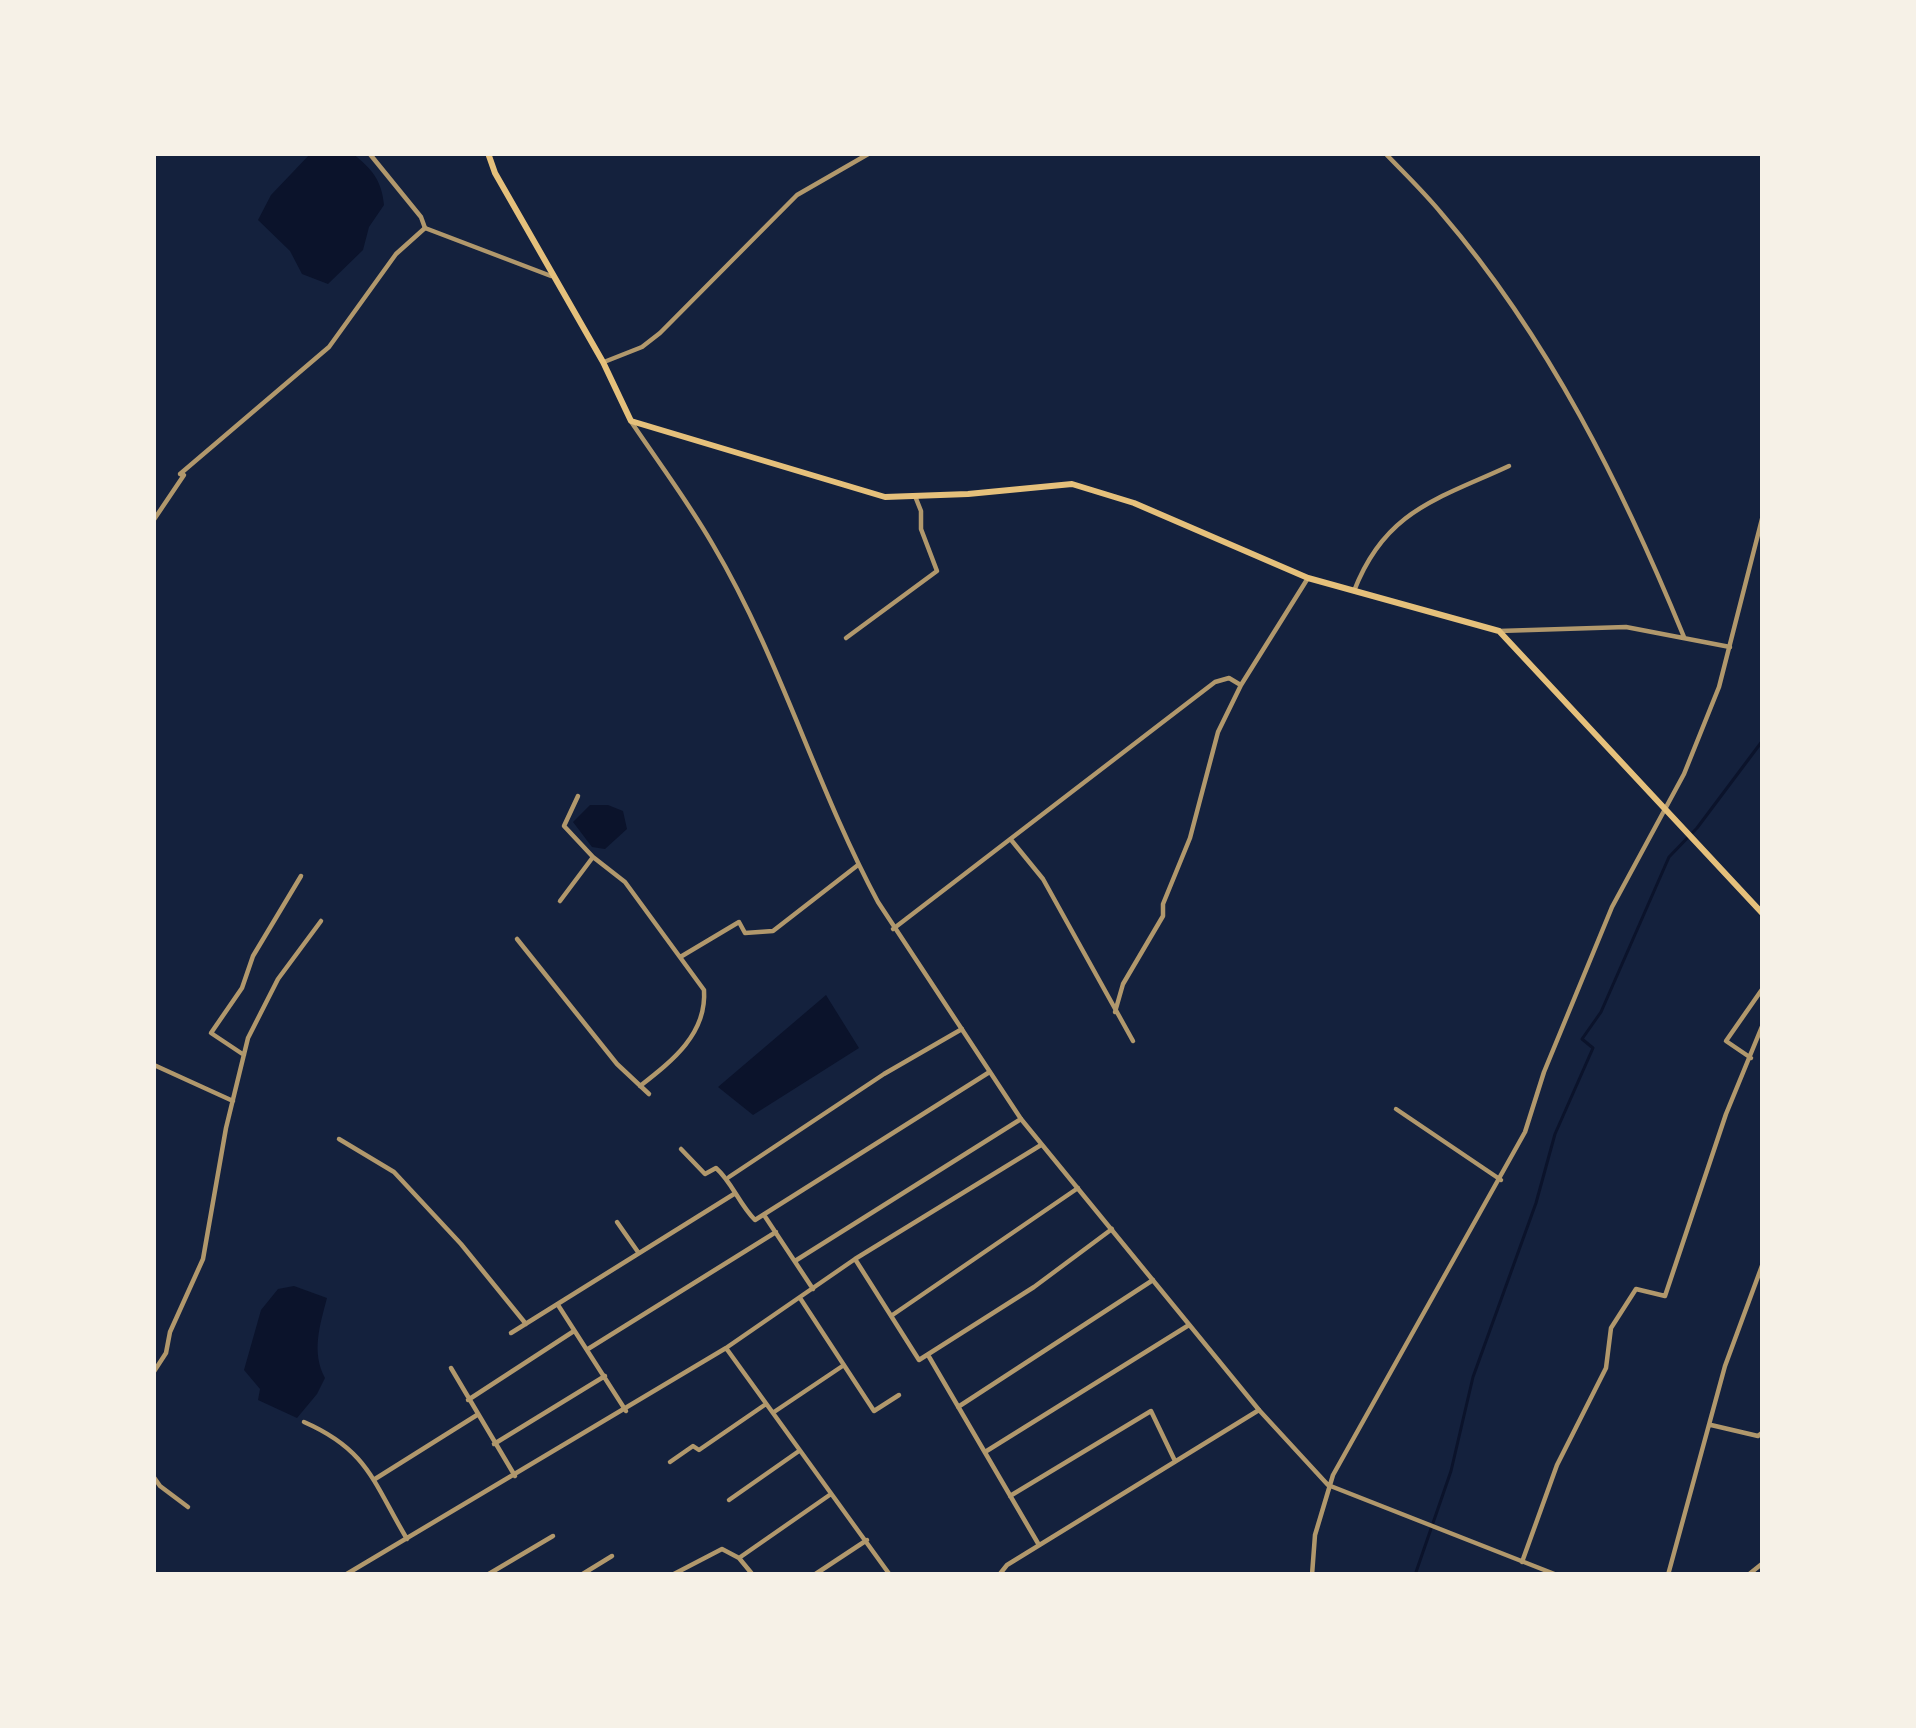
<!DOCTYPE html>
<style>
body{margin:0}
#map{position:relative;width:1916px;height:1728px;overflow:hidden;background:#14213d;font-family:Montserrat,sans-serif}
canvas{display:block}
.frame{position:absolute;inset:0;border:156px solid #f6f1e7;pointer-events:none}
</style>
<div id="map">
<canvas width="1916" height="1728"></canvas>
<div class="frame"></div>
</div>
<script>
const ctx = document.querySelector('canvas').getContext('2d');
ctx.lineJoin = 'round';
function fill(path, color) { ctx.fillStyle = color; ctx.fill(path, 'evenodd'); }
function stroke(path, color, width, dash) { ctx.strokeStyle = color; ctx.lineWidth = width; ctx.lineCap = dash ? 'butt' : 'round'; ctx.setLineDash(dash || []); ctx.stroke(path); }
fill(new Path2D(`
 M311 153H352C371 168 382 180 384 205L369 227 363 250 328 284 302 274 290 251 258 220 271 195Z
 M590 805H608L623 811 627 829 605 849 592 847 573 822Z
 M826 995 859 1048 753 1115 718 1087Z
 M294 1286 327 1298C320 1325 311 1352 325 1378L317 1394 297 1418 258 1400 260 1389 244 1370 261 1310 278 1289Z`), '#0b132b');
stroke(new Path2D(`
 M1415 1575 1451 1471 1473 1377 1536 1203 1555 1134 1593 1048 1582 1039 1601 1012 1669 857 1697 828 1763 740`), '#0b132b', 3);
stroke(new Path2D(`
 M369 153 421 217 425 228
 M1385 153C1404 173 1424 192 1442 214 1549 339 1622 486 1684 637
 M604 362 642 347 660 333 797 195 870 153
 M1354 591C1385 510 1438 499 1509 466
 M1499 631 1626 627 1730 647
 M846 638 937 571 921 529V511L915 496
 M578 796 564 826 593 857 625 882 704 990C707 1034 672 1061 640 1086
 M1012 841 1043 879 1133 1041
 M560 901 593 857
 M893 929 1215 682 1229 678 1239 684
 M517 939 617 1064 649 1094
 M682 956 739 922 745 933 773 931 858 865
 M1115 1012 1123 984 1163 916V904L1190 838 1218 732 1241 685 1308 578
 M244 1055 211 1033 242 988 253 956 301 876
 M1751 1058 1726 1041 1763 988
 M154 1065 233 1101
 M1396 1109 1501 1180
 M339 1139 394 1172 461 1244 526 1324
 M681 1149 705 1174 716 1168C732 1182 739 1204 755 1220L988 1073
 M729 1177 884 1074 962 1029
 M764 1215 813 1289
 M617 1222 638 1252
 M855 1259 919 1360 1034 1287 1112 1229
 M795 1261 1021 1119
 M800 1298 874 1411 899 1395
 M558 1305 626 1411
 M891 1316 1078 1188
 M511 1333 734 1194
 M588 1349 776 1232
 M928 1355 1039 1545
 M451 1368 515 1476
 M153 1373 166 1353 170 1332 203 1259 226 1128 248 1038 278 979 321 921
 M468 1400 574 1331
 M958 1407 1153 1280
 M774 1412 844 1365
 M304 1422C368 1450 373 1482 407 1539
 M1711 1425 1758 1436 1763 1432
 M494 1444 605 1376
 M985 1452 1189 1325
 M670 1462 693 1446 699 1450 766 1404
 M153 1476 160 1486 188 1507
 M375 1479 477 1415
 M1010 1496 1151 1411 1175 1461
 M729 1500 799 1451
 M739 1558 831 1494
 M1522 1562 1557 1465 1606 1368 1611 1328 1636 1289 1665 1296 1726 1114 1763 1024
 M345 1575 726 1348
 M487 1575 553 1536
 M581 1575 612 1556
 M672 1575 722 1549 739 1558 753 1575
 M814 1575 867 1540
 M890 1575 726 1348 855 1259 1041 1145
 M999 1575 1007 1565 1259 1410
 M1668 1575 1725 1366 1763 1263
 M1748 1575 1763 1563`), '#b1986c', 4.5);
stroke(new Path2D(`
 M632 423C659 463 689 503 713 545 780 658 816 787 878 902L1021 1119 1259 1410 1328 1485 1557 1575
 M153 521 184 475 180 474 329 347 396 254 425 228 551 276
 M1312 1575 1315 1535 1333 1475 1525 1132 1544 1072 1612 907 1684 774 1719 687 1763 515`), '#b1986c', 4.5);
stroke(new Path2D(`
 M488 153 495 173 603 362 631 421 885 497 968 494 1072 484 1134 503 1308 578 1499 631 1763 914`), '#e5c07b', 6);
</script>
